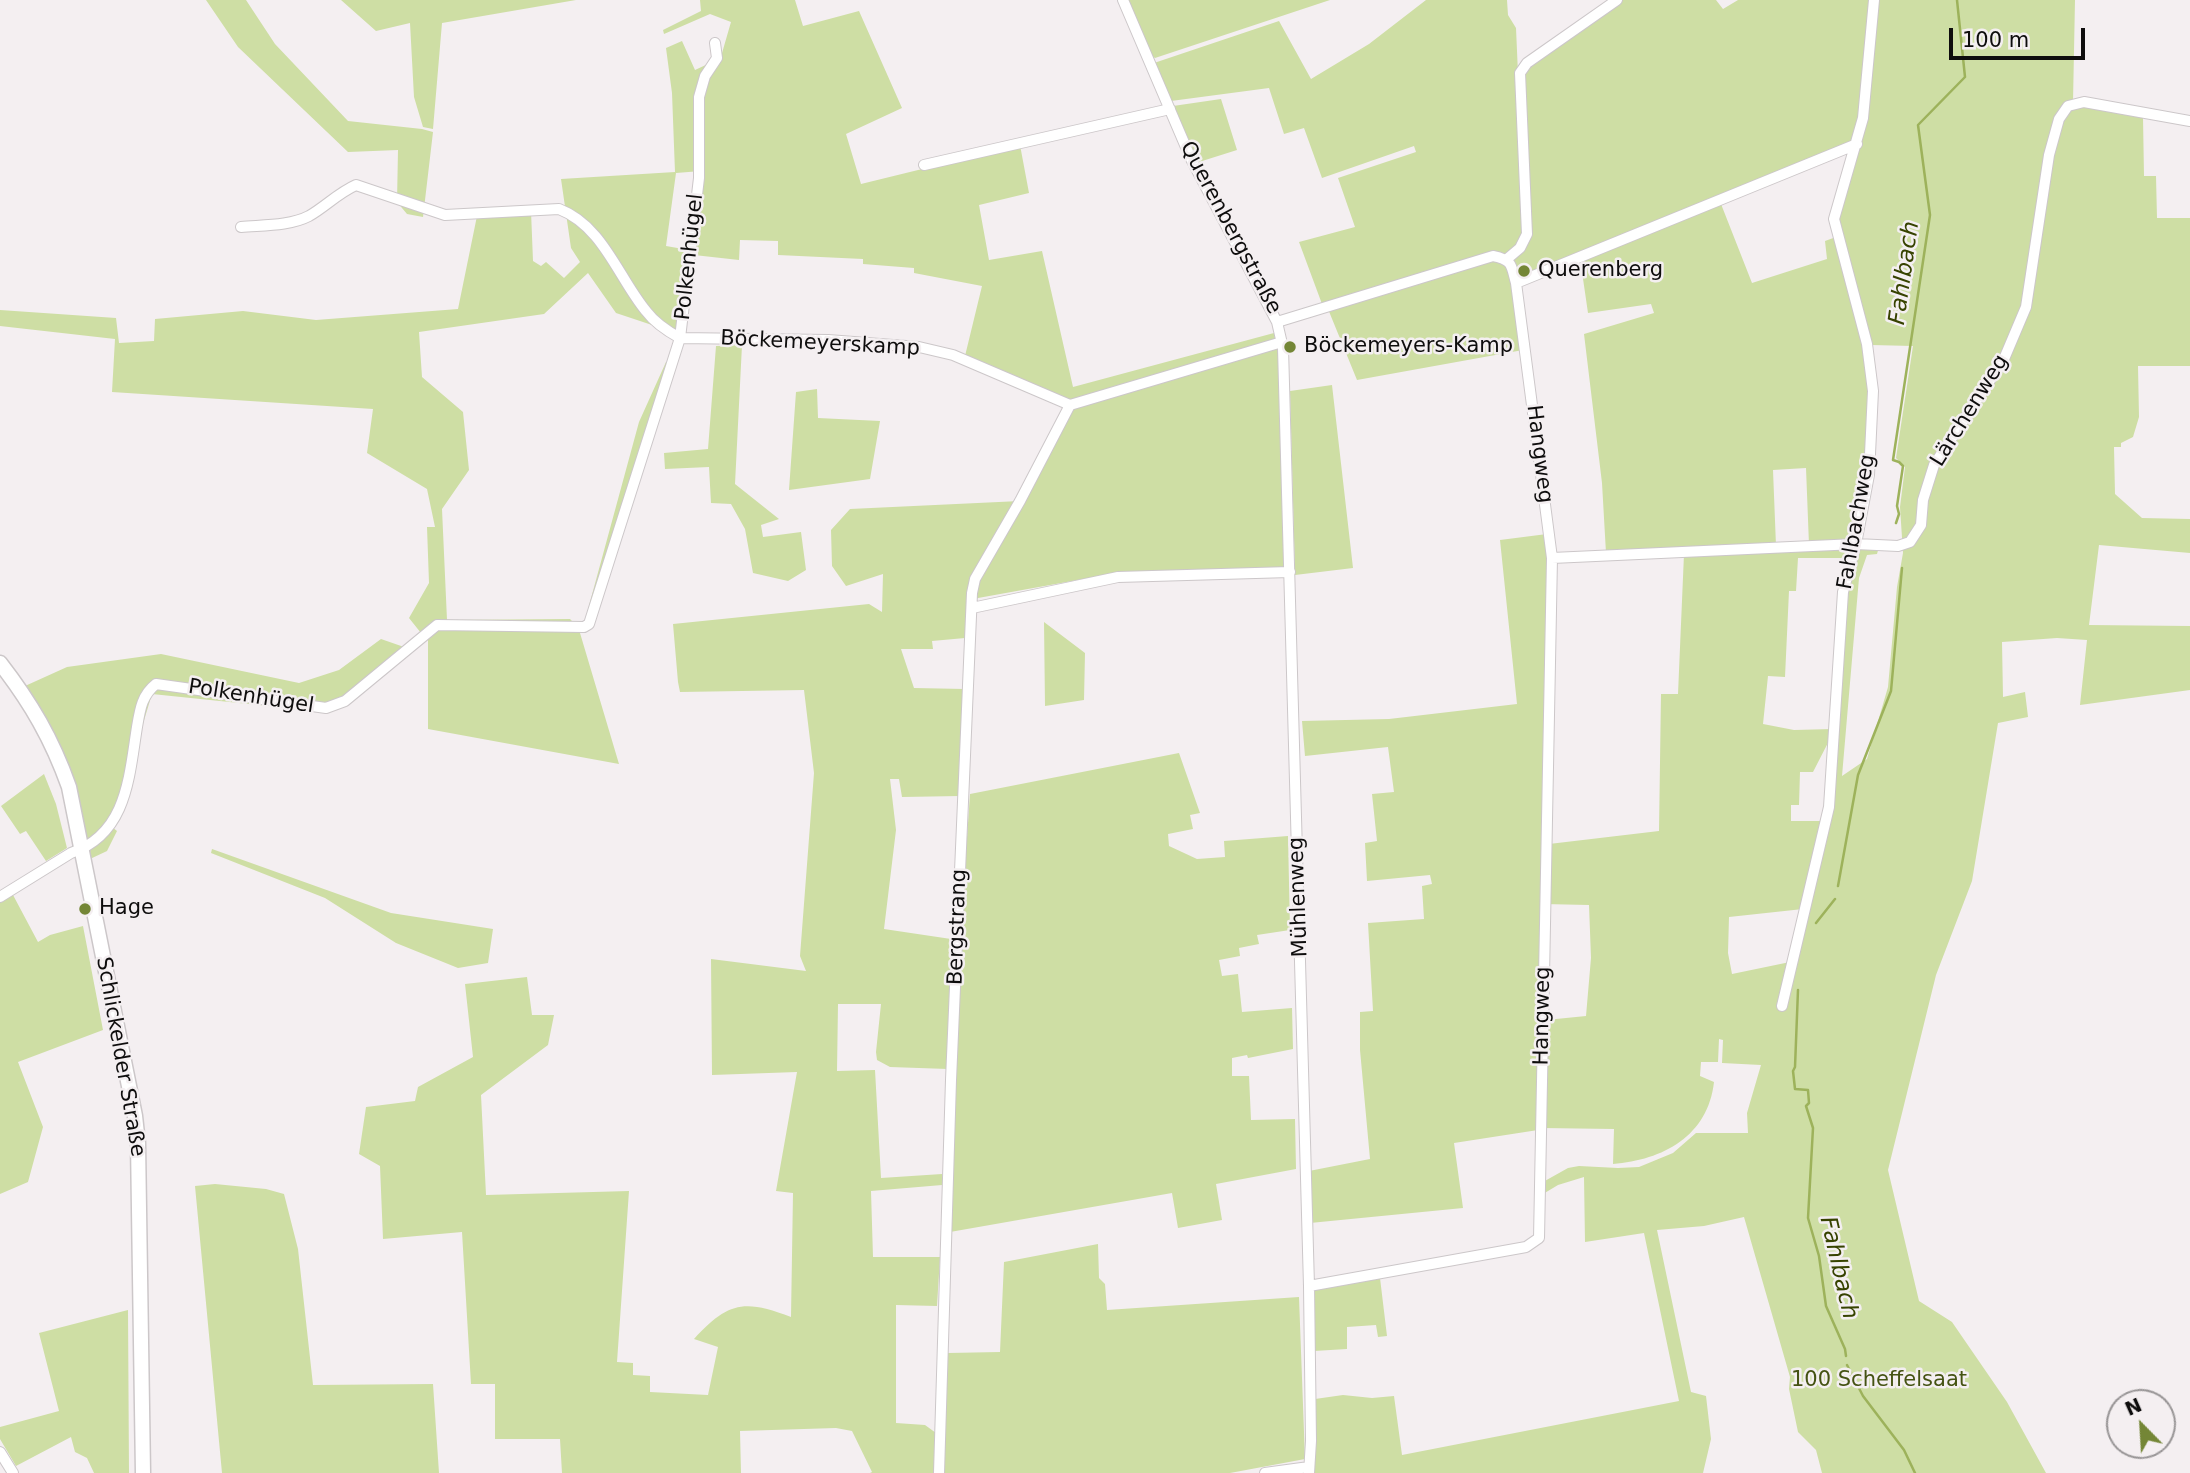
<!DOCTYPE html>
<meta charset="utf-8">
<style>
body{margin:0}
#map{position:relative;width:2190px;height:1473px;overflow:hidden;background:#f4eff1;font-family:"DejaVu Sans",sans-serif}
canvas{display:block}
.north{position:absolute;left:2106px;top:1389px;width:70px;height:70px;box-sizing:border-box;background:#f4eff1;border:2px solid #989596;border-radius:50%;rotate:336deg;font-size:19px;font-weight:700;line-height:28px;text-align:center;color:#0e0d0d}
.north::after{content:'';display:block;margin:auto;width:24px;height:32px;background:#748636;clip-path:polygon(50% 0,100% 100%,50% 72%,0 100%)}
.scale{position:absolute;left:1949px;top:28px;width:136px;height:32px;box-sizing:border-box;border:4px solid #0e0d0d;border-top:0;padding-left:9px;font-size:21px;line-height:24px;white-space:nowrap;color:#0e0d0d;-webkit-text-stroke:5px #f4eff1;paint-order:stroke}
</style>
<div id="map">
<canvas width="2190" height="1473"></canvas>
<div class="north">N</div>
<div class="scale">100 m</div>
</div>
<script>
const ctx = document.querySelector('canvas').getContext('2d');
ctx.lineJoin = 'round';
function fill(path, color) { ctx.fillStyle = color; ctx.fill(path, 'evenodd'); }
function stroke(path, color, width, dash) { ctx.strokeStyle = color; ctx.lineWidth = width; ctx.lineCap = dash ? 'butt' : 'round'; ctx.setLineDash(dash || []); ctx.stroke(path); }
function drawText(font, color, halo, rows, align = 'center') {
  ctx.font = font + ' "DejaVu Sans",sans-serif'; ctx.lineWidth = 5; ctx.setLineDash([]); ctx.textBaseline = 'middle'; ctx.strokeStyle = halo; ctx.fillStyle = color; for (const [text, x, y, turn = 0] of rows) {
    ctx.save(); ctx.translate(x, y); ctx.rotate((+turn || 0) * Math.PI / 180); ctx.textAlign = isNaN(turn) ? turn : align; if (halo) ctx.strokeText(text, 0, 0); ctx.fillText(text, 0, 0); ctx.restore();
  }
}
fill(new Path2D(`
 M206 0H246L275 44 348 121 422 129 433 132 423 217 407 214 397 202 398 150 348 152 238 47Z
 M341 0H576L442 23 433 129 423 127 414 97 410 23 376 31Z
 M700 0H795L803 26 859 11 902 108 846 134 861 184 1020 145 1029 193 979 205 989 260 1042 251 1073 387 1274 333 1278 353 1287 569 1122 572 967 600 965 638 932 641 933 649H901L914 688 965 689 960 796 902 797 899 779H890L896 830 884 929 951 939 948 1069 890 1067 877 1060 876 1052 881 1004H838L837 1071 875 1070 881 1178 942 1174V1185L871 1191 873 1257H940L937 1306 896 1305V1423L925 1425 936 1433 935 1473H870L872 1472 852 1431 836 1428 740 1431 741 1473H562L560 1439H495V1384H471L462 1232 383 1239 380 1166 359 1154 366 1107 415 1101 418 1087 473 1057 465 984 527 977 532 1015H554L548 1045 481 1095 486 1195 629 1191 617 1362 633 1363V1375L650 1376V1392L708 1395 718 1347 694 1339C728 1302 744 1299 791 1317L793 1193 776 1191 797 1072 712 1075 711 959 806 971 800 956 814 773 804 690 680 692 678 682 673 624 869 604 882 612 883 574 846 586 832 566 831 530 850 509 1020 501 1068 401 965 356 982 286 914 273V268L863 264V259L778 255V241L740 240 739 260 694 255 701 171 676 173 666 246 689 250 679 334 616 313 588 273 544 314 419 332 422 377 463 412 469 470 442 509 447 620 570 619 576 625 584 624 639 422 666 362H671L588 622 580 633 619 764 428 729V635L326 712 152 694 135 750 129 753 112 827 117 831 107 851 90 859C73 800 61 738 25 686L67 667 161 654 299 683 339 670 381 639 404 647 421 633 409 618 429 583 427 527H435L427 489 367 453 373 409 112 392 115 339 0 326V310L116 318 119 343 154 341 155 319 243 311 316 320 458 309 477 216 531 211 533 261 541 266 546 262 564 278 580 262 571 248 561 179 675 172 672 93 666 48 682 41 695 70 710 63 702 98 708 79 720 60 731 22 710 14 664 34 663 30 701 11Z
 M1127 0H1330L1155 58 1152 56Z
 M1426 0H1507L1508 15 1516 28 1525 234 1507 257 1322 304 1299 242 1355 227 1338 178 1416 152 1414 146 1322 178 1304 128 1284 134 1269 88 1171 101 1154 63 1279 21 1311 79 1369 44Z
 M1622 0H1716L1723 9 1738 0H1871L1861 117 1855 142 1520 279 1512 258 1522 250 1523 76 1530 65Z
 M1876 0H2075L2073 102 2061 120 2070 107 2086 104 2143 117 2144 176H2156L2157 218H2190V366H2138L2139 417 2133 437 2121 443V447H2114L2115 494 2142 518 2190 519V553L2099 545 2089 625 2190 626V690L2080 705 2087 640 2057 638 2002 642 2003 697 2025 692 2028 717 1998 723 1972 881 1936 975 1888 1170 1919 1301 1952 1322 2007 1402 2046 1473H1822L1816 1450 1798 1432 1789 1389 1790 1377 1744 1217 1704 1226 1657 1230 1691 1392 1706 1396 1711 1439 1703 1473H1312L1315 1399 1343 1395 1372 1398 1394 1396 1402 1455 1679 1401 1644 1233 1585 1242 1584 1177 1558 1185 1543 1194V1182L1568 1168 1579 1166 1618 1168 1639 1167 1673 1153 1696 1133H1748L1747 1113 1761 1065 1722 1063 1723 1040 1719 1039 1718 1062H1701L1700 1076 1714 1082C1708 1136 1663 1160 1613 1164L1614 1129 1542 1128 1546 1020 1586 1016 1591 958 1589 905 1543 904 1538 1130 1454 1143 1463 1208 1310 1223 1309 1171 1370 1159 1360 1050V1012L1373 1011 1368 923 1424 919 1422 886 1432 884 1430 875 1367 881 1365 843 1377 841 1372 794 1394 792 1388 747 1305 756 1302 721 1389 719 1517 704 1500 540 1547 534 1549 844 1659 831 1661 694H1678L1684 554 1606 553 1602 483 1584 334 1654 313 1651 304 1588 313 1581 265 1585 259 1721 204 1752 283 1827 259 1825 241 1836 237 1864 342 1871 391 1867 474 1855 543 1809 545 1806 468 1773 470 1776 546H1854L1850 558H1798L1796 591H1789L1785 677 1768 676 1763 724 1794 730 1833 729 1832 735 1813 772H1800L1799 805H1791V821H1825L1803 909 1729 917 1728 953 1732 974 1790 962 1831 807 1848 576 1857 546 1879 547 1877 554 1867 555 1859 578 1842 776 1867 759 1888 687 1897 587 1903 553 1900 507 1905 467 1896 458 1913 346 1871 345 1837 219 1859 145Z
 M1221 99 1237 150 1199 162 1173 106Z
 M1494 258 1506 260 1513 282 1523 350 1357 380 1328 309Z
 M742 345 735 484 779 519 761 525 763 537 801 532 806 570 788 581 753 573 745 529 731 504 711 503 709 467 665 469 664 453 708 449 716 346Z
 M1332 385 1353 568 1295 575 1290 391Z
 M817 389 818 418 880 421 870 479 789 490 796 392Z
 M1044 622 1085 653 1084 700 1045 706Z
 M1179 753 1200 813 1190 815 1193 829 1168 834 1169 846 1197 859 1225 857 1224 841 1288 836 1290 930 1257 935 1259 944 1239 948 1240 956 1219 960 1222 976 1238 974 1242 1012 1292 1008 1293 1049 1248 1058 1247 1055 1232 1058V1076H1249L1251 1120 1295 1119 1296 1169 1216 1184 1222 1220 1178 1228 1172 1193 950 1232 960 938 970 794Z
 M44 774 56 804 67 848 46 861 26 831 20 834 1 806Z
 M212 849 391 913 493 929 488 963 458 968 396 943 325 898 211 853Z
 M13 895 38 942 50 935 83 926 103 1030 18 1062 43 1127 28 1182 0 1194V901Z
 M215 1184 266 1189 284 1194 298 1249 313 1385 433 1384 439 1473H222L195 1186Z
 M1098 1244 1099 1278 1105 1284 1107 1310 1299 1297 1305 1459 1230 1473H944L948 1353 1000 1352 1004 1262Z
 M1380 1278 1387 1336 1378 1337 1376 1325 1347 1327V1349L1314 1351 1313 1290Z
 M128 1310 129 1473H94L87 1458 75 1452 71 1437 16 1466 0 1439V1427L59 1411 39 1333Z`), '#cedea4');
stroke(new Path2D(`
 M1896 523 1899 514 1897 506 1903 466 1899 462 1893 460 1930 215 1918 125 1965 77 1957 0
 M1838 886 1858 775 1891 691 1902 568
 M1816 923 1835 899
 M1798 990 1795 1067 1793 1071 1795 1089 1808 1090 1809 1103 1806 1106 1813 1128 1808 1218 1819 1256 1826 1306 1845 1349 1846 1356
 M1847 1365 1863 1396 1904 1450 1915 1473`), '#9db25b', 2.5);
const street = new Path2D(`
 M1123 0 1191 159 1277 322 1283 348 1309 1286 1311 1441 1309 1473
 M924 165 1170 109
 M241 227C262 225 290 226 309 216 325 207 338 193 356 185L445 215 559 209C603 226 618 277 646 311 655 323 667 331 680 338L828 340 919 347 953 355 1070 405 1282 342
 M1507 259 1520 248 1527 234 1520 73 1527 63 1617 0
 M1516 283 1857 144
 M1277 322 1493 256C1513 260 1511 265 1516 283L1552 558 1539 1238 1526 1247 1309 1286
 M1552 558 1856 544 1898 546 1910 542 1921 525 1923 500 1934 465 2004 359 2026 307 2049 155 2059 119 2068 106 2084 102 2190 121
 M972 608 1118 577 1290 572
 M0 897 71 853C127 834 129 777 137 727 140 709 142 695 156 684L326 708 345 701 437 625 584 627 589 624 680 338 699 178V97L705 76 717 58 715 43
 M1782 1006 1829 807 1843 592 1856 544 1869 475 1873 391 1867 344 1834 219 1863 118 1874 0
 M0 1452 13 1473
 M939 1473 951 1080 972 593 975 579 1020 501 1070 405
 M1265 1473 1309 1467`);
const secondary = new Path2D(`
 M0 663C31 703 52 739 69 787L135 1116 138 1143 143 1473`);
stroke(street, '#ccc7c9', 12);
stroke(secondary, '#ccc7c9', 17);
stroke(street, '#fff', 10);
stroke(secondary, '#fff', 14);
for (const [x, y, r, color] of [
 [1524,271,7,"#748636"],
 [1290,347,7,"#748636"],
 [85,909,7,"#748636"]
]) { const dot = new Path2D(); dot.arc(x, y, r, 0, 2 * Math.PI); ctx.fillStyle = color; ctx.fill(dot); stroke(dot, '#f4eff1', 2.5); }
drawText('21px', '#0e0d0d', '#f4eff1', [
 ["Querenbergstraße",1230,228,62],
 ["Polkenhügel",690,257,-84],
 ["Böckemeyerskamp",820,344,3],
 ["Lärchenweg",1970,411,-58],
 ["Hangweg",1539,454,83],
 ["Fahlbachweg",1857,522,-80],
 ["Polkenhügel",251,697,9],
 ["Mühlenweg",1299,897,-92],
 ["Bergstrang",958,927,-88],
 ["Hangweg",1543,1016,-89],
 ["Schlickelder Straße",120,1057,80]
]);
drawText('21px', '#0e0d0d', '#f4eff1', [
 ["Querenberg",1538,271],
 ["Böckemeyers-Kamp",1304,347],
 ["Hage",99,909]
], 'left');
drawText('21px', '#455313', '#f4eff1', [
 ["100 Scheffelsaat",1879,1381]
]);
drawText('italic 23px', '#374300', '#f4eff1', [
 ["Fahlbach",1905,273,-82],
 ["Fahlbach",1838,1268,77]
]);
</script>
